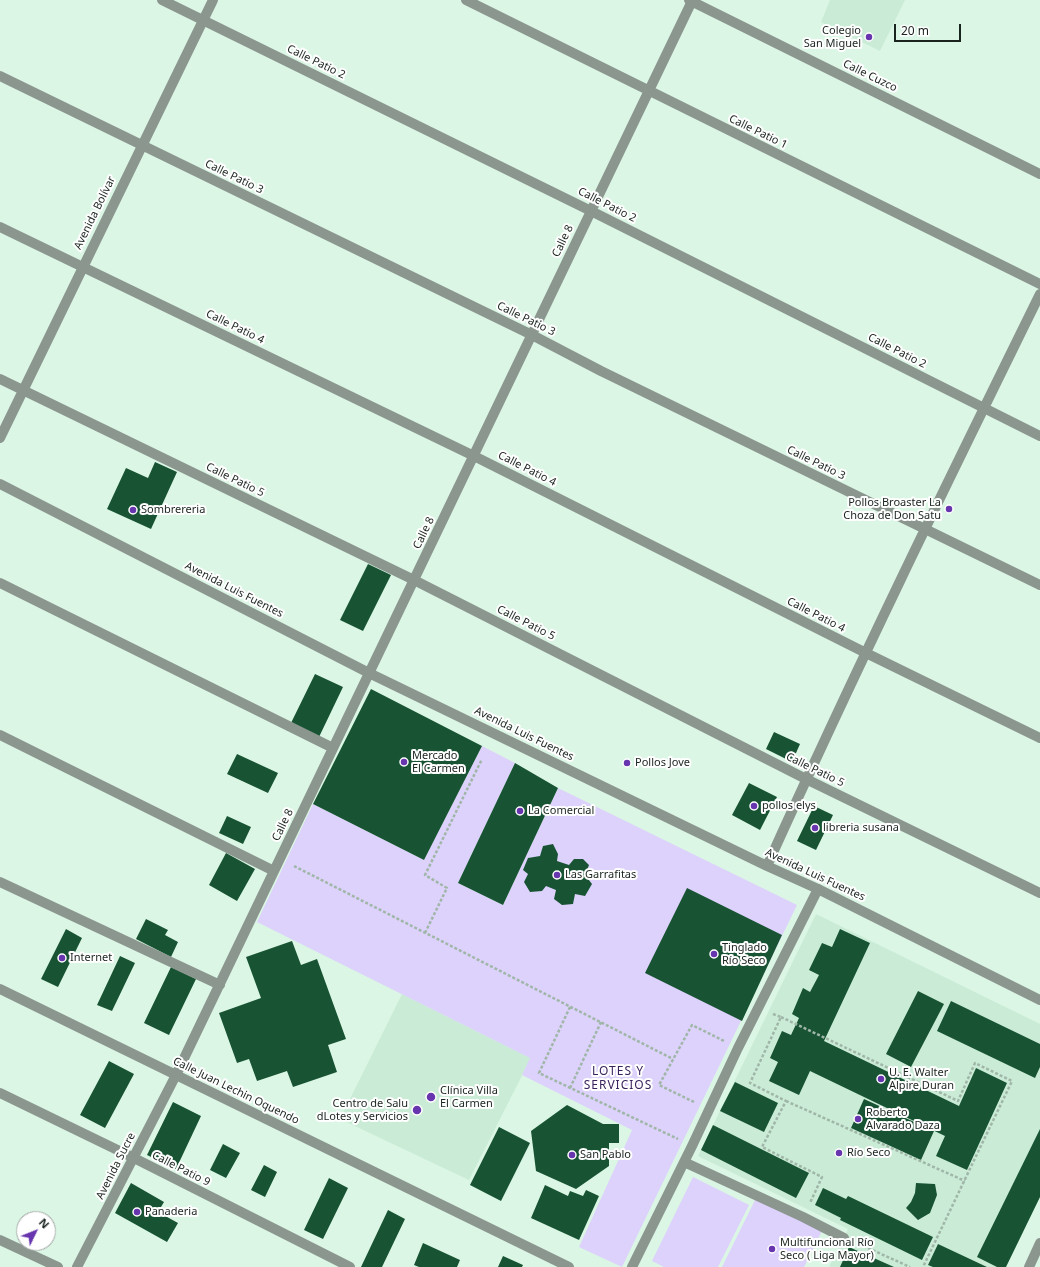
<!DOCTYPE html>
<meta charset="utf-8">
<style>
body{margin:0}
#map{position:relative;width:1040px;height:1267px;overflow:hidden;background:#dbf6e4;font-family:"Noto Sans",sans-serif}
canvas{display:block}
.north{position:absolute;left:16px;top:1211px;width:40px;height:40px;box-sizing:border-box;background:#fff;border:1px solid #a3a7a5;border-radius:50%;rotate:47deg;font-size:11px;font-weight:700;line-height:16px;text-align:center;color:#1a241e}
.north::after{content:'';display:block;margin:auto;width:14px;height:18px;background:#6735ad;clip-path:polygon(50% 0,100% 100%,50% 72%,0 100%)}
.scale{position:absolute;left:894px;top:24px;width:67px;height:18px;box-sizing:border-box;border:2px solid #1a241e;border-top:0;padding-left:5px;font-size:12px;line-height:14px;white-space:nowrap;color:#1a241e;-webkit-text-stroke:3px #fff;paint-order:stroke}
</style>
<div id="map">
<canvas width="1040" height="1267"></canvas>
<div class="north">N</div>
<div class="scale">20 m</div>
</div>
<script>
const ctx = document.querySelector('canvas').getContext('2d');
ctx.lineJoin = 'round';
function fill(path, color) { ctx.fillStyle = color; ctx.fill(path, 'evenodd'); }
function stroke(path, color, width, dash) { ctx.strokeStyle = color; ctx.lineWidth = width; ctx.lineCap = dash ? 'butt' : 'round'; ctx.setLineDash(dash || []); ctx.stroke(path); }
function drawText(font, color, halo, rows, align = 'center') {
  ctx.font = font + ' "Noto Sans",sans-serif'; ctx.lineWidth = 4; ctx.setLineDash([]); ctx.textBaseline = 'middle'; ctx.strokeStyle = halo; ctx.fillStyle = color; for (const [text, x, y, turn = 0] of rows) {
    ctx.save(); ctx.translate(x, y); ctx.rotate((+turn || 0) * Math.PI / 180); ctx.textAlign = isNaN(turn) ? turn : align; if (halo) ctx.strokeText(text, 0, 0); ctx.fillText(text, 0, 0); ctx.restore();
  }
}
fill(new Path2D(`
 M830 0H905L880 51 821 22Z
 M816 914 1040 1024V1197L1006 1267H829L848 1229 698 1156Z
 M402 994 531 1058 469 1180 340 1119Z`), '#caecd6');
fill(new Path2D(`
 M482 746 515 763 458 883 503 905 558 788 797 905 622 1267 579 1247 632 1130 522 1075 530 1058 257 922 313 804 424 860Z
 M693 1177 749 1205 718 1267H664L652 1261Z
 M756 1198 822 1231 804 1267H722Z`), '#ddd2fb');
fill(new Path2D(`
 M155 462 177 472 151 529 107 509 126 468 148 478Z
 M368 564 391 575 363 631 340 620Z
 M315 674 343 687 319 737 291 723Z
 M371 689 482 746 424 860 313 804Z
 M774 732 800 744 792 762 766 749Z
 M237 754 278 773 268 793 227 774Z
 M515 763 558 788 503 905 458 883Z
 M749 783 777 797 760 830 732 815Z
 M814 806 833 815 816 850 797 841Z
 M227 816 251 827 243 844 219 833Z
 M553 844 558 854 557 861 569 865 574 859H583L589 865 585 875 592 884 585 896 575 894 573 904 562 905 554 899 556 890 546 886 542 891 530 892 524 882 528 874 523 870 528 858 540 856 543 846Z
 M226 853 255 869 237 901 209 885Z
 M687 888 782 935 742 1021 645 973Z
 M146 919 168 930 165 935 178 942 171 957 136 939Z
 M66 929 82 938 58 987 41 979Z
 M840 929 870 943 824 1041 959 1106 976 1068 1007 1083 967 1170 936 1156 945 1136 810 1071 799 1095 769 1081 778 1062 770 1058 782 1031 791 1035 799 1018 792 1014 803 988 810 992 819 975 809 970 822 943 832 947Z
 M292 941 301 965 317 959 346 1039 328 1045 337 1072 293 1087 287 1071 257 1081 249 1059 237 1063 219 1013 261 998 246 957Z
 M120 956 135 963 112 1011 97 1005Z
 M171 967 196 979 169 1035 144 1023Z
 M918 991 944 1004 911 1067 886 1054Z
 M951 1001 1040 1044V1067L1035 1078 937 1031Z
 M109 1061 134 1074 105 1128 80 1115Z
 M735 1082 778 1103 764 1132 720 1111Z
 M864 1099 934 1131 921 1160 851 1128Z
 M173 1102 201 1116 176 1169 147 1155Z
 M567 1105 603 1124H619V1143H609V1166L576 1189 536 1171 531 1131Z
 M713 1125 809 1173 796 1198 701 1150Z
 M499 1127 530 1143 501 1201 470 1185Z
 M1040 1129V1197L1006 1267H997L977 1257Z
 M223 1144 240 1153 226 1178 210 1170Z
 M264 1165 277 1172 265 1197 251 1190Z
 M329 1178 348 1188 323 1239 304 1230Z
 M131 1183 164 1202 158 1212 178 1223 167 1242 115 1213Z
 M916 1183 935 1184 937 1195 930 1213 918 1220 906 1208 911 1202 915 1193Z
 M545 1185 568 1196 570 1191 583 1196 586 1190 599 1196 579 1240 531 1218Z
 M823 1188 846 1199 848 1196 933 1237 922 1260 840 1220 841 1218 815 1205Z
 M388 1210 405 1219 382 1267H361Z
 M423 1243 460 1260 457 1267H419L414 1265Z
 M938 1244 987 1267H933L928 1265Z
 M849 1247 894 1267H840Z
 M503 1256 523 1265 522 1267H498Z`), '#185434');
stroke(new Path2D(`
 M294 866 673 1059
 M425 933 447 888 425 875 482 759
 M570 1007 539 1073 678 1139
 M773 1014 781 1017 750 1083 786 1101 762 1147 822 1177 810 1203
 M781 1017 958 1101 975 1063 1012 1081 923 1267
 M570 1088 601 1022
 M786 1101 965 1181
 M694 1102 659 1085 692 1025 724 1041
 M859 1244 910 1267`), '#a0b6a8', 2.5, [3, 2]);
stroke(new Path2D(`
 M684 1162 803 1217 844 1238
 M632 1267 692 1146 738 1048 818 889`), '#8b968f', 10);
stroke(new Path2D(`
 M162 0 591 211 1040 436
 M466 0 1040 284
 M0 76 532 335 601 371 1040 585
 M0 227 474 456 866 653 1040 738
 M0 379 414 580 806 779 1040 893
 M0 438 213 0
 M0 484 369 673 767 866 818 889 1040 1000
 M0 583 333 748
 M0 735 274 871
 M767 866C854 673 947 483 1040 294
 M0 882 220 985
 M0 989 569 1267
 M0 1093 134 1158 350 1267
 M0 1240 58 1267
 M77 1267 176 1075 692 1
 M1029 1267 1040 1243`), '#8b968f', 10);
stroke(new Path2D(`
 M689 0 1040 174`), '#8b968f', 10);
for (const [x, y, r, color] of [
 [869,37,4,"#6735ad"],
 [949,509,4,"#6735ad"],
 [133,510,4,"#6735ad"],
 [404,762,4,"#6735ad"],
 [627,763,4,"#6735ad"],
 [754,806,4,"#6735ad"],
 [520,811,4,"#6735ad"],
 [815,828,4,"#6735ad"],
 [557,875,4,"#6735ad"],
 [714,954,4,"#6735ad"],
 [62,958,4,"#6735ad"],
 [881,1079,4,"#6735ad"],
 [431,1097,5,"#6735ad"],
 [417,1110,5,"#6735ad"],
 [858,1119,4,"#6735ad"],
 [839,1153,4,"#6735ad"],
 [572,1155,4,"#6735ad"],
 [137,1212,4,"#6735ad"],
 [772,1249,4,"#6735ad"]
]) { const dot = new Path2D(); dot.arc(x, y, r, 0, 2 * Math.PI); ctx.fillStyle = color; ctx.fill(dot); stroke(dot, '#fff', 1.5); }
drawText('11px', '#1a241e', '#fff', [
 ["Colegio",861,31,"right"],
 ["San Miguel",861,44,"right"],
 ["Pollos Broaster La",941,503,"right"],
 ["Choza de Don Satu",941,516,"right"],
 ["Sombrereria",141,510],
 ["Mercado",412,756],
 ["El Carmen",412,769],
 ["Pollos Jove",635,763],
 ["pollos elys",762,806],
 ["La Comercial",528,811],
 ["libreria susana",823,828],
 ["Las Garrafitas",565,875],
 ["Tinglado",722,948],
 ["Río Seco",722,961],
 ["Internet",70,958],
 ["U. E. Walter",889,1073],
 ["Alpire Duran",889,1086],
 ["Clínica Villa",440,1091],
 ["El Carmen",440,1104],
 ["Centro de Salu",408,1104,"right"],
 ["dLotes y Servicios",408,1117,"right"],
 ["Roberto",866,1113],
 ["Alvarado Daza",866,1126],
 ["Río Seco",847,1153],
 ["San Pablo",580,1155],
 ["Panaderia",145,1212],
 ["Multifuncional Río",780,1243],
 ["Seco ( Liga Mayor)",780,1256]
], 'left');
drawText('11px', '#1a241e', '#fff', [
 ["Calle Patio 2",316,62,26],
 ["Calle Cuzco",870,76,26],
 ["Calle Patio 1",758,132,26],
 ["Calle Patio 3",234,177,26],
 ["Calle Patio 2",607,205,27],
 ["Avenida Bolívar",95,213,-64],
 ["Calle 8",563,241,-64],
 ["Calle Patio 3",526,319,26],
 ["Calle Patio 4",235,327,26],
 ["Calle Patio 2",897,351,27],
 ["Calle Patio 3",816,463,26],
 ["Calle Patio 4",527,469,27],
 ["Calle Patio 5",235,480,26],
 ["Calle 8",424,533,-64],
 ["Avenida Luis Fuentes",234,590,27],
 ["Calle Patio 4",816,615,27],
 ["Calle Patio 5",526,623,27],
 ["Avenida Luis Fuentes",524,734,26],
 ["Calle Patio 5",815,770,26],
 ["Calle 8",283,825,-64],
 ["Avenida Luis Fuentes",815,875,25],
 ["Calle Juan Lechin Oquendo",236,1091,26],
 ["Avenida Sucre",116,1166,-63],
 ["Calle Patio 9",181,1169,27]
]);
ctx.letterSpacing = '1px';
drawText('12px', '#39235d', '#fff', [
 ["LOTES Y",618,1072],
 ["SERVICIOS",618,1086]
]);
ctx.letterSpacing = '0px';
</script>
